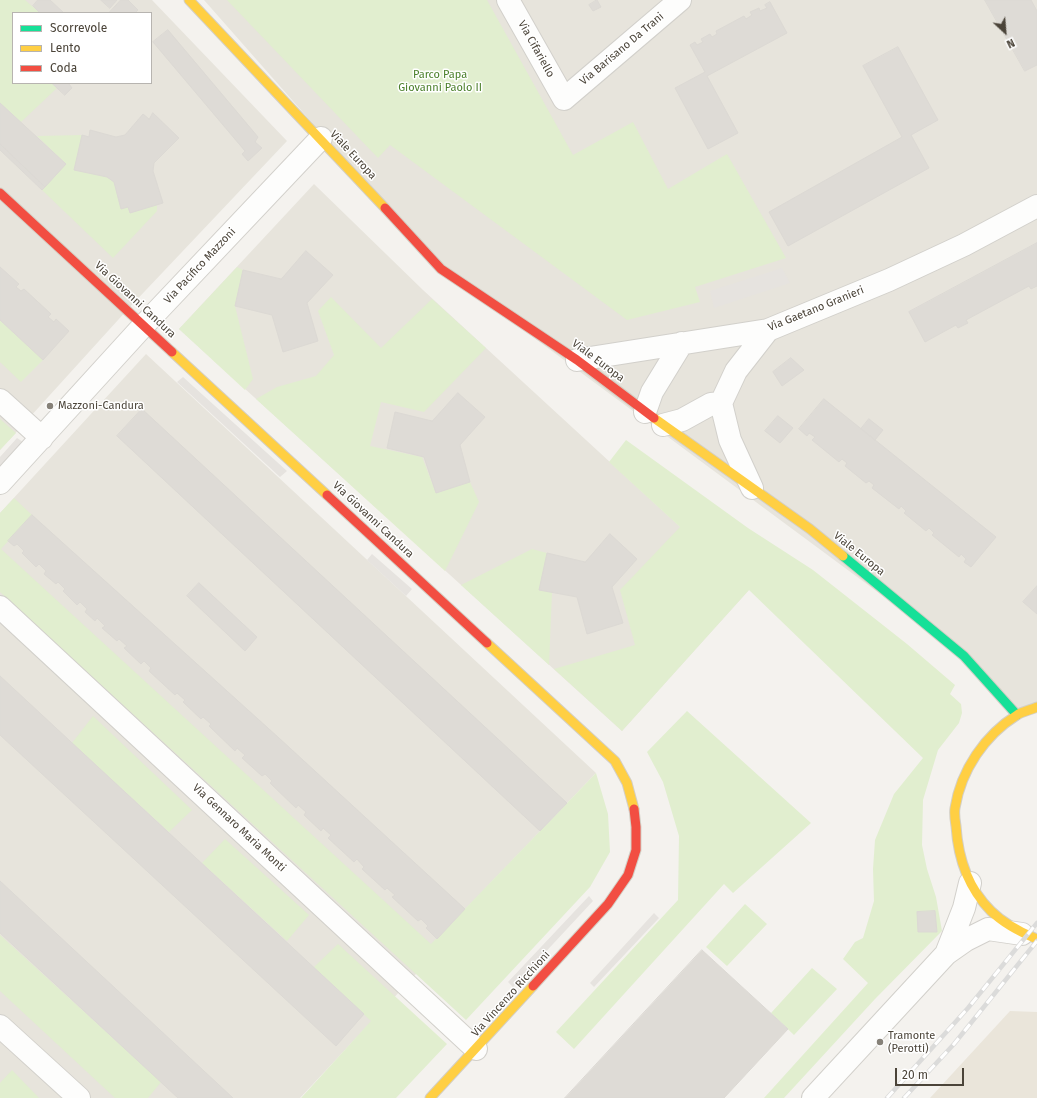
<!DOCTYPE html>
<style>
body{margin:0}
#map{position:relative;width:1037px;height:1098px;overflow:hidden;background:#f4f2ee;font-family:"Fira Sans",sans-serif}
canvas{display:block}
.legend{position:absolute;left:12px;top:12px;width:140px;height:72px;box-sizing:border-box;background:#fff;border:1px solid #b7b4b0;margin:0;padding:5px 7px;list-style:none;font-size:12px;color:#4b4439}
.legend li{display:flex;align-items:center;gap:8px;height:20px}
.legend b{width:20px;border:1px solid #b7b4b0}
.north{position:absolute;left:985px;top:12px;width:40px;height:40px;-webkit-text-stroke:3px #fff;paint-order:stroke;rotate:154deg;font-size:11px;font-weight:700;line-height:16px;text-align:center;color:#4b4439}
.north::after{content:'';display:block;margin:auto;width:14px;height:18px;background:#4b4439;clip-path:polygon(50% 0,100% 100%,50% 72%,0 100%)}
.scale{position:absolute;left:895px;top:1068px;width:69px;height:18px;box-sizing:border-box;border:2px solid #4b4439;border-top:0;padding-left:5px;font-size:12px;line-height:14px;white-space:nowrap;color:#4b4439;-webkit-text-stroke:3px #fff;paint-order:stroke}
</style>
<div id="map">
<canvas width="1037" height="1098"></canvas>
<ul class="legend">
<li><b style="height:5px;background:#16e098"></b>Scorrevole</li>
<li><b style="height:5px;background:#ffcf43"></b>Lento</li>
<li><b style="height:5px;background:#f24e42"></b>Coda</li>
</ul>
<div class="north">N</div>
<div class="scale">20 m</div>
</div>
<script>
const ctx = document.querySelector('canvas').getContext('2d');
ctx.lineJoin = 'round';
function fill(path, color) { ctx.fillStyle = color; ctx.fill(path, 'evenodd'); }
function stroke(path, color, width, dash) { ctx.strokeStyle = color; ctx.lineWidth = width; ctx.lineCap = dash ? 'butt' : 'round'; ctx.setLineDash(dash || []); ctx.stroke(path); }
function drawText(font, color, halo, rows, align = 'center') {
  ctx.font = font + ' "Fira Sans",sans-serif'; ctx.lineWidth = 3; ctx.setLineDash([]); ctx.textBaseline = 'middle'; ctx.strokeStyle = halo; ctx.fillStyle = color; for (const [text, x, y, turn = 0] of rows) {
    ctx.save(); ctx.translate(x, y); ctx.rotate((+turn || 0) * Math.PI / 180); ctx.textAlign = isNaN(turn) ? turn : align; if (halo) ctx.strokeText(text, 0, 0); ctx.fillText(text, 0, 0); ctx.restore();
  }
}
fill(new Path2D(`
 M0 0H152L287 141 128 309 0 450ZM13 13H151V83H13Z
 M204 0H1037V707L1017 715 964 656 441 269Z
 M314 184 423 290 749 590 622 731 179 329Z
 M146 354 596 773 431 945 416 974 300 1098H0V513Z`), '#e7e4dc');
fill(new Path2D(`
 M1010 1011 1037 1012V1098H930Z`), '#eae5da');
fill(new Path2D(`
 M0 0H25L40 13H13V83H52L57 88 21 122 0 103Z
 M227 0H487L573 155 633 122 668 189 727 154 786 258 695 287 700 302 627 320 390 145 378 158Z
 M82 135 107 177 114 182 121 209 128 207 130 213 157 205V211L113 258 42 190 66 164 37 136Z
 M237 267 243 270 235 306 253 379 245 390 179 329Z
 M331 297 381 348 432 299 486 348 424 412 381 402 370 446 422 457 436 493 470 482 479 502 445 571 256 399 277 387 316 376 334 355 318 311Z
 M0 320 43 360 21 382 0 362Z
 M0 419 16 433 0 450Z
 M626 440 748 528 813 570 907 644 955 685 950 694 961 704 962 713 959 723 938 750 923 800 922 845 927 869 936 897 942 931 875 999 784 1098H764L868 983 843 959 855 942 863 938 874 901 873 869 875 840 894 794 923 758 749 590 622 731 554 669 635 645 620 590 680 527 609 462Z
 M14 498 32 515 1 549 431 944 596 773 608 814 610 852 590 887 466 1020 0 592V513Z
 M532 549 547 553 552 592 549 665 461 585Z
 M687 711 811 823 733 893 724 884 574 1049 556 1032 678 900 679 836 663 782 647 752Z
 M93 716 192 810 169 832 72 743Z
 M225 839 309 915 287 941 202 863Z
 M745 904 767 924 727 966 706 947Z
 M0 935 161 1082 148 1098H115L0 991Z
 M338 944 447 1044 396 1098H301L371 1021 314 967Z
 M812 968 837 989 794 1035 771 1013Z
 M12 1070 39 1098H0V1083Z`), '#e1eecf');
fill(new Path2D(`
 M782 268 790 283 714 308 710 291Z
 M183 377 287 471 280 477 177 382Z
 M17 438 23 442 0 467V457Z
 M372 554 412 589 406 596 367 560Z
 M589 896 593 901 513 987 508 982Z
 M654 913 659 918 594 987 590 983Z`), '#e6e3df');
const building = new Path2D(`
 M38 0H50L64 13H40L33 6Z
 M101 0H117L110 8Z
 M121 0H128L138 10 135 13H109Z
 M597 0 601 7 593 11 589 5Z
 M985 0H1031L1037 11V65L1025 71Z
 M770 2 787 33 707 76 738 133 708 149 675 88 705 72 690 45 695 42 697 45 703 42 701 39 710 34 712 37 717 34 716 31 744 16 746 19 752 15 750 12 759 8 760 11 767 8 765 5Z
 M168 30 258 137 255 142 262 148 248 161 242 154 245 151 153 42Z
 M898 47 938 120 911 135 929 168 788 246 769 212 902 137 863 66Z
 M52 83H70L69 84 72 88 65 95Z
 M0 103 66 164 45 187 0 144Z
 M153 113 179 138 154 163 153 171 163 203 130 213 128 207 121 209 114 182 107 177 74 170 82 135 89 137 90 130 116 137 125 135 143 114 149 119Z
 M0 144 45 187 42 190 0 150Z
 M1037 243V286L1031 289 1029 286 966 320 968 323 958 328 956 325 925 342 909 312Z
 M306 251 333 275 307 303 318 341 283 352 272 315 235 306 243 270 281 279Z
 M0 267 19 284 16 287 21 291 24 289 51 314 48 317 54 322 56 319 69 331 43 360 0 320Z
 M791 358 804 370 782 386 773 372Z
 M458 393 485 417 460 445 470 482 436 493 424 457 387 448 395 412 432 421Z
 M824 399 996 537 971 567 964 562 966 559 961 554 959 557 932 535 934 533 929 528 926 531 904 513 906 511 901 506 899 509 872 488 874 485 869 481 866 483 845 466 847 463 842 459 839 462 812 440 815 437 809 433 807 436 799 429Z
 M142 409 567 803 540 831 117 436Z
 M778 416 793 428 780 443 765 431Z
 M869 419 883 430 875 440 861 429Z
 M32 515 279 738 465 909 437 939 426 928 428 926 421 919 418 921 392 897 395 895 387 888 385 890 362 869 364 867 357 859 354 862 328 838 331 835 323 828 321 831 304 815 306 812 298 805 296 808 270 783 272 781 265 774 262 776 242 758 245 755 237 748 235 751 209 726 211 724 203 717 201 719 183 702 185 700 177 693 175 695 149 671 151 668 144 661 141 664 124 648 127 646 119 639 117 641 102 628 105 626 97 618 95 621 85 612 87 609 80 602 77 605 63 591 65 589 58 582 56 584 44 574 46 571 39 564 36 567 22 553 24 551 17 544 14 546 8 541Z
 M610 534 637 559 612 587 623 623 587 634 577 597 539 590 547 553 585 562Z
 M199 583 257 637 245 651 187 596Z
 M1037 586V614L1023 602Z
 M0 676 364 1014 336 1046 0 735Z
 M0 881 233 1098H178L0 933Z
 M935 911 937 932H918L917 912Z
 M702 950 788 1029 724 1098H565Z`);
fill(building, '#dedbd6');
stroke(building, '#dcd9d4', 1);
const street = new Path2D(`
 M508 0 564 99 680 0
 M577 360 768 330 889 280 964 245 1037 206
 M0 400 42 438
 M645 412 652 392 682 343
 M663 425 682 420 711 404 721 403
 M0 483 144 325 321 138
 M752 488 730 440 721 403 736 371 768 330
 M0 607 476 1049
 M946 954 964 908 970 883
 M0 1026 79 1098
 M813 1098 946 954 966 940 988 929 1022 934`);
const fast = new Path2D(`
 M843 556 964 656 1017 715`);
const slow = new Path2D(`
 M189 0 385 208
 M172 352 327 495
 M654 418 810 529 843 556
 M487 643 615 761 627 783 634 809
 M1037 707C1031 710 1023 711 1017 715 985 735 961 770 955 808 954 814 955 820 956 826 958 857 968 888 991 911 1004 924 1020 932 1037 939
 M430 1098 533 986`);
const jam = new Path2D(`
 M0 193 172 352
 M385 208 441 269 577 360 654 418
 M327 495 487 643
 M533 986 608 904 628 875 636 850V827L634 809`);
stroke(street, '#d2d0cb', 24);
stroke(fast, '#d3cfc5', 11);
stroke(slow, '#d3cfc5', 11);
stroke(jam, '#d3cfc5', 11);
stroke(street, '#fdfdfc', 22);
stroke(fast, '#16e098', 9);
stroke(slow, '#ffcf43', 9);
stroke(jam, '#f24e42', 9);
const rail = new Path2D(`
 M887 1098 968 1008 1037 923
 M904 1098 954 1044 1037 941`);
stroke(rail, '#dbdbda', 4.5);
stroke(rail, '#fff', 3, [9]);
for (const [x, y, r, color] of [
 [50,406,4,"#868178"],
 [880,1042,4,"#868178"]
]) { const dot = new Path2D(); dot.arc(x, y, r, 0, 2 * Math.PI); ctx.fillStyle = color; ctx.fill(dot); stroke(dot, '#fff', 1.5); }
drawText('11px', '#4b4439', '#fff', [
 ["Via Cifariello",536,49,61],
 ["Via Barisano Da Trani",622,49,-40],
 ["Viale Europa",353,155,47],
 ["Via Pacifico Mazzoni",200,266,-47],
 ["Via Giovanni Candura",135,300,43],
 ["Via Gaetano Granieri",816,309,-22],
 ["Viale Europa",598,361,37],
 ["Via Giovanni Candura",373,520,43],
 ["Viale Europa",859,554,39],
 ["Via Gennaro Maria Monti",239,828,43],
 ["Via Vincenzo Ricchioni",511,994,-48]
]);
drawText('11px', '#4a7f2a', '#fff', [
 ["Parco Papa",440,75],
 ["Giovanni Paolo II",440,88]
]);
drawText('11px', '#4b4439', '#fff', [
 ["Mazzoni-Candura",58,406],
 ["Tramonte",888,1036],
 ["(Perotti)",888,1049]
], 'left');
</script>
